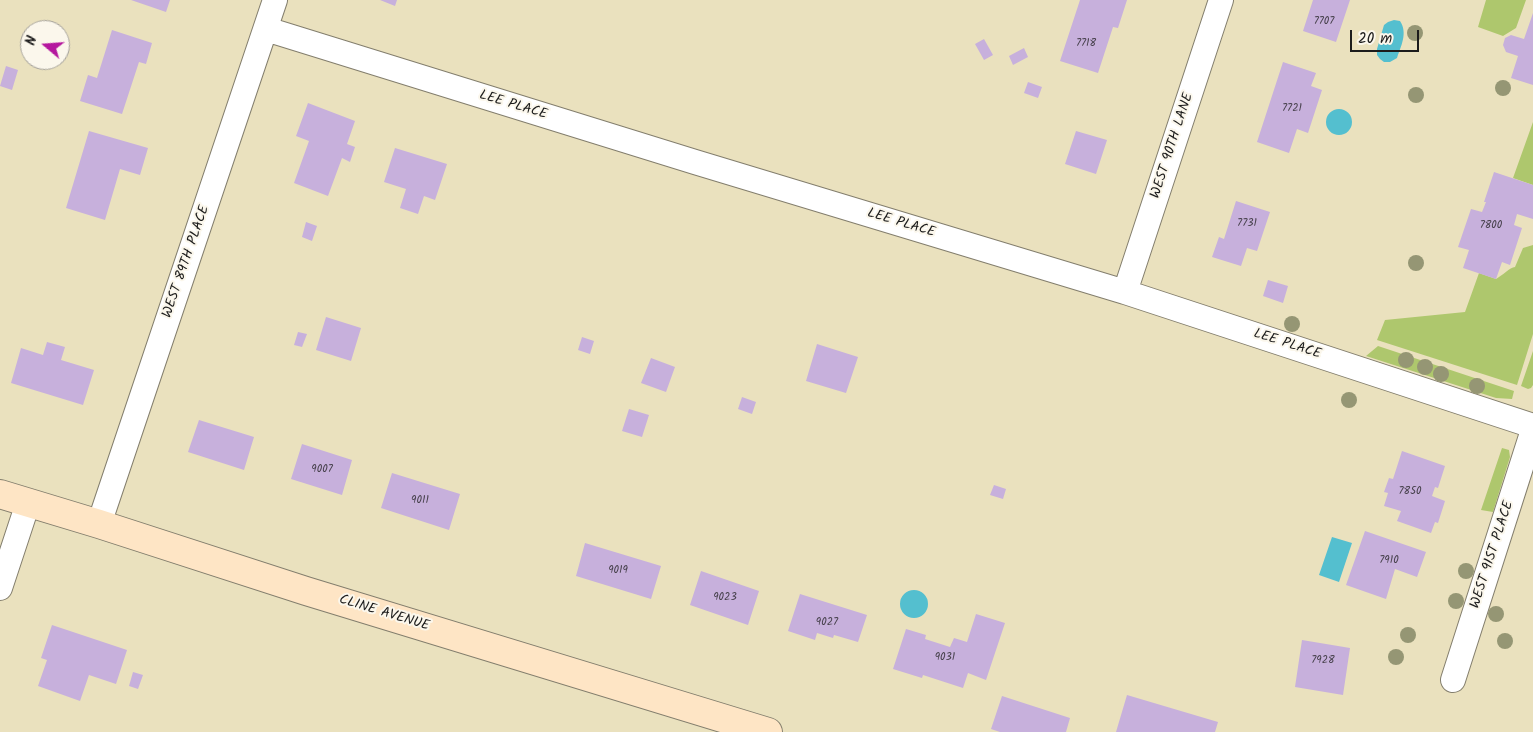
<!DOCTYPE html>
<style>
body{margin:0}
#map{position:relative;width:1533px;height:732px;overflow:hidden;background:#eae1be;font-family:Kalam,sans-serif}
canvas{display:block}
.north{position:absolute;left:20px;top:20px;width:50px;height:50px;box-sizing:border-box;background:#fbf7ec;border:1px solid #a29f99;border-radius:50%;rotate:288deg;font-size:14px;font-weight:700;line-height:20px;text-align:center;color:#1c1c1c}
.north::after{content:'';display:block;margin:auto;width:18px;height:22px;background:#b5179e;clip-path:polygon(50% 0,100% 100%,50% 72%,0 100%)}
.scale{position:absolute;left:1350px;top:30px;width:69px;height:22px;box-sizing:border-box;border:2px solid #1c1c1c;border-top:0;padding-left:6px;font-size:15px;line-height:18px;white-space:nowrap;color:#1c1c1c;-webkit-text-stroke:4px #fbf7ec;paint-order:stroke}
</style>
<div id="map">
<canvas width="1533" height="732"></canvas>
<div class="north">N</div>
<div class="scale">20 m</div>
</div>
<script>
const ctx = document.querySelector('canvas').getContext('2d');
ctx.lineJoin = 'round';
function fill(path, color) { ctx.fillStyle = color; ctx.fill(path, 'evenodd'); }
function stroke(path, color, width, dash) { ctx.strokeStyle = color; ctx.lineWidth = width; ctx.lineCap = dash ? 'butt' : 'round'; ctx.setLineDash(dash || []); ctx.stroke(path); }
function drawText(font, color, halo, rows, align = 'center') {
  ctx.font = font + ' Kalam,sans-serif'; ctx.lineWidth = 4; ctx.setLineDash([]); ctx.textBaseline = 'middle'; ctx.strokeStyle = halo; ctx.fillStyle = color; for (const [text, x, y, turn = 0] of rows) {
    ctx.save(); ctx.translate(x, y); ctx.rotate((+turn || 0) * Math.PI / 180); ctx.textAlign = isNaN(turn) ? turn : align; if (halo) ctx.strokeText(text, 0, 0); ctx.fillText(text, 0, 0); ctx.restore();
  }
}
fill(new Path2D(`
 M1486 0H1526L1516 28 1503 36 1478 27Z
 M1533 122V185L1513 178Z
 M1533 245V334L1517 385 1377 340 1385 320 1465 312 1479 273 1496 279C1502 276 1510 267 1515 267L1523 248Z
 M1378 346 1514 391 1512 399 1496 398 1366 356Z
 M1533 351V385L1531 388 1528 389 1521 386Z
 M1502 448 1509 450 1510 457 1493 512 1481 510Z`), '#aec76d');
fill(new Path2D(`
 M1394 20 1400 21C1408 33 1401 46 1397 58L1390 62H1384L1380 59 1377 55V49L1384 25 1388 22Z
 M1326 122a13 13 0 1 1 26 0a13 13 0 1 1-26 0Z
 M1332 537 1352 543 1339 582 1319 575Z
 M900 604a14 14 0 1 1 28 0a14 14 0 1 1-28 0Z`), '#54bfcf');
fill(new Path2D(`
 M131 0H170L166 12Z
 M380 0H397L395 6Z
 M1080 0H1127L1118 28 1113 27 1098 73 1060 61Z
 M1313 0H1350L1336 42 1303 31Z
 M1533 13V85L1511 78 1518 56 1506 52 1503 45 1505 38 1511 35 1524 39Z
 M112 30 152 43 146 64 139 62 122 114 80 101 88 75 97 78Z
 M984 39 993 55 984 60 975 44Z
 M1024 48 1028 57 1013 65 1009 56Z
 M1283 62 1316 73 1311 86 1322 90 1308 133 1297 129 1289 153 1257 142Z
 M6 66 18 70 12 90 0 86Z
 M1028 82 1042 87 1038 98 1024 93Z
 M308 103 355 121 347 144 355 147 350 162 342 158 328 196 294 183 309 141 296 136Z
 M89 131 148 148 140 175 120 169 105 220 66 208Z
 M1076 131 1107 140 1096 174 1065 164Z
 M395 148 447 164 435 200 424 196 418 214 400 208 406 189 384 182Z
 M1494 172 1533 185V219L1517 214 1514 225 1522 228 1510 265 1502 262 1496 279 1463 268 1469 250 1458 247 1471 209 1482 212 1486 202H1484Z
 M1236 201 1270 212 1257 251 1247 248 1241 266 1212 257 1219 237 1224 239Z
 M306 222 317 226 312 241 302 237Z
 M1268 280 1288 286 1283 303 1263 296Z
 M326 317 361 328 351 361 316 350Z
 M298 332 307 334 302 347 294 345Z
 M582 337 594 341 590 354 578 350Z
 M47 342 65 347 61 360 94 370 83 405 11 383 21 348 43 355Z
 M817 344 858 357 846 393 806 381Z
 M651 358 675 367 666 392 641 383Z
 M742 397 756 402 752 414 738 409Z
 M629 409 649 415 642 437 622 431Z
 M199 420 254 437 244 470 188 452Z
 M302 444 352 460 342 495 291 479Z
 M1402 451 1445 466 1438 488 1435 487 1432 496 1445 501 1438 523 1435 522 1431 533 1397 521 1401 511 1384 506 1388 493 1384 492 1389 478 1393 479Z
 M392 473 460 494 449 530 381 508Z
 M994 485 1006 489 1003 499 990 495Z
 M1365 531 1426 552 1417 577 1395 569 1386 599 1346 585Z
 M585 543 661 566 651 599 576 576Z
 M701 571 759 591 748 625 690 605Z
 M800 594 867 615 858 642 834 635 833 638 817 633 815 640 788 631Z
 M976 614 1005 623 986 680 968 673 963 688 923 675 922 678 893 669 906 629 926 635 925 639 950 647 954 638 967 642Z
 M52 625 127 650 116 684 89 675 80 701 38 686 47 660 41 658Z
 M1302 640 1350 648 1343 695 1295 687Z
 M133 672 143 675 138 689 129 686Z
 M1127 695 1218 722 1215 732H1116Z
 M1002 696 1070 718 1066 732H1000L991 729Z`), '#c7b0dc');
const street = new Path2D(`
 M266 29 695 162 1125 292 1533 426
 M1125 292 1221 0
 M99 524 275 0
 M0 588 28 503
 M1453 680 1533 430`);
const secondary = new Path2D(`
 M0 494 99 524 306 591 768 732`);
stroke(street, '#837e6d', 26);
stroke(secondary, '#837e6d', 30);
stroke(street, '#fff', 24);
stroke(secondary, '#fee5c5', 28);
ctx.fillStyle = '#959674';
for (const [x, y] of [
 [1415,33],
 [1503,88],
 [1416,95],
 [1416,263],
 [1292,324],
 [1406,360],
 [1425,367],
 [1441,374],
 [1477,386],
 [1349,400],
 [1466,571],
 [1456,601],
 [1496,614],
 [1408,635],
 [1505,641],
 [1396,657]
]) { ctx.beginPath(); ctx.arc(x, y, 8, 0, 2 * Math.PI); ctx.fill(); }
drawText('11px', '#47414c', null, [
 ["7707",1324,22],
 ["7718",1086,44],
 ["7721",1292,109],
 ["7731",1247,224],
 ["7800",1491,226],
 ["9007",322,470],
 ["7850",1410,492],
 ["9011",420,501],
 ["7910",1389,561],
 ["9019",618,571],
 ["9023",725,598],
 ["9027",827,623],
 ["9031",945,658],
 ["7928",1323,661]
]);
drawText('14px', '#1c1c1c', '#fbf7ec', [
 ["LEE PLACE",513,106,17],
 ["WEST 90TH LANE",1173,146,-72],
 ["LEE PLACE",901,224,17],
 ["WEST 89TH PLACE",187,262,-71],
 ["LEE PLACE",1287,345,18],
 ["WEST 91ST PLACE",1493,555,-72],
 ["CLINE AVENUE",384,614,17]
]);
</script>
